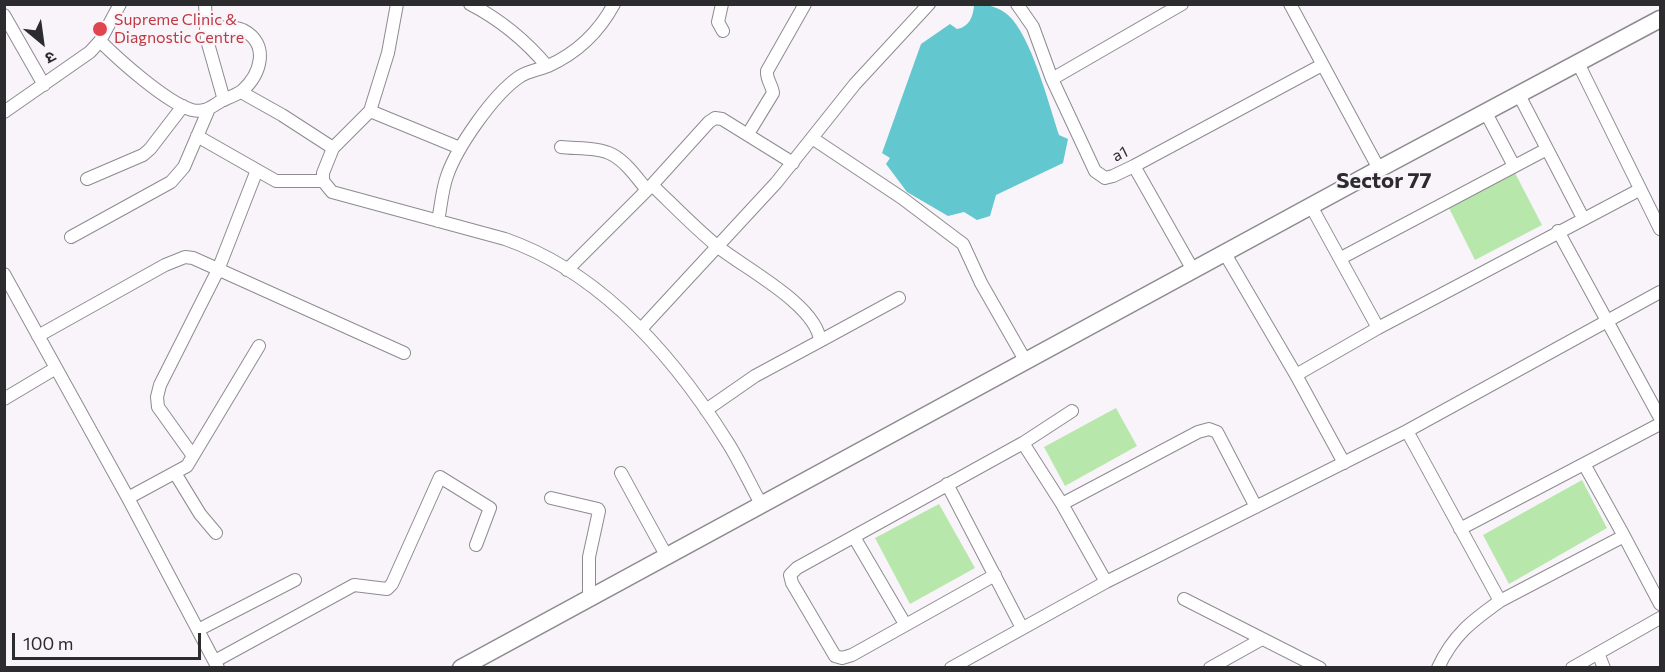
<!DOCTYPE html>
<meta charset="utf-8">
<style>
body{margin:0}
#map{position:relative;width:1665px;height:672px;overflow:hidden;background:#f8f4fa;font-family:Commissioner,"Noto Sans Devanagari",sans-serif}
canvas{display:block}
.frame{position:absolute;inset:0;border:6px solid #2c2b2d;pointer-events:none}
.north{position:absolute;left:12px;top:12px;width:60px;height:60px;-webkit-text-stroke:4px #f8f4fa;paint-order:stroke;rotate:151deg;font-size:16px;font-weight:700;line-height:24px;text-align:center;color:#2c2b2d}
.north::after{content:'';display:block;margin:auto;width:21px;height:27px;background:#2c2b2d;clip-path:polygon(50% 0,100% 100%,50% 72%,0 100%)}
.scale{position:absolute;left:12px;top:633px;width:189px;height:27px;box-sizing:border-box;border:3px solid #2c2b2d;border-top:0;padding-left:8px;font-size:18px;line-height:21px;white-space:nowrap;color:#2c2b2d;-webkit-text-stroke:4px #f8f4fa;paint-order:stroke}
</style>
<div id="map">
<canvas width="1665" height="672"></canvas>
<div class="frame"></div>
<div class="north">उ</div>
<div class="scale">100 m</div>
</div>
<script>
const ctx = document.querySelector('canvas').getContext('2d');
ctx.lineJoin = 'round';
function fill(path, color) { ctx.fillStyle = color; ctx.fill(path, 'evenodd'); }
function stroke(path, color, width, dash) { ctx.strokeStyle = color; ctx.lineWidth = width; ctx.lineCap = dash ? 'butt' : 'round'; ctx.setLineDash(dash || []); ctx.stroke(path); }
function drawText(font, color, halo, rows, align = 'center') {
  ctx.font = font + ' Commissioner,sans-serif'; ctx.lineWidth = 4.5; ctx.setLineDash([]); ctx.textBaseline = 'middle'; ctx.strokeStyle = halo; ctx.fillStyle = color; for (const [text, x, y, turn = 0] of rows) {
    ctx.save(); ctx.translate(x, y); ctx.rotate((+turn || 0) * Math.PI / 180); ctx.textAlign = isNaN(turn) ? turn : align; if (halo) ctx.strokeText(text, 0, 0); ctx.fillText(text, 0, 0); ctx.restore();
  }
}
fill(new Path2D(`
 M1515 173 1542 225 1475 260 1449 208Z
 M1116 408 1137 446 1065 486 1044 447Z
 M1582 480 1607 528 1509 584 1483 535Z
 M939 504 975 568 910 604 875 538Z`), '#b8e7ab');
fill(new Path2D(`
 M978 4C988 4 1000 8 1008 15 1031 35 1049 105 1059 135L1068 139 1063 163 996 195 990 216 977 220 964 212 948 216 907 192 886 164 890 158 882 153 921 44 950 24 957 29C969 27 973 17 974 6Z`), '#62c7ce');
const street = new Path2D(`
 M205 4 207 40 224 100
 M470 4C501 20 525 40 547 66
 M722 4 718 22 723 31
 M1017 4 1033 27 1052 79 1095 171 1105 178 1113 176 1134 166 1322 65
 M1290 4 1379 169
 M4 15 44 85
 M100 41C119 60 167 103 192 110 205 113 211 107 221 101 228 98 236 95 242 91 261 74 270 44 243 30 232 25 218 28 206 29
 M1578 63 1660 229
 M1052 79 1182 4
 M241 92 282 115 333 148 323 173V181L332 192 505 239C603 273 675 358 728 443 740 462 750 484 761 504
 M1519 95 1583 218
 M370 111 388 53 397 4
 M4 112 90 52 100 41 120 4
 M1486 113 1514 166
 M748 134 773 93C772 85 766 79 767 71L805 4
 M197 136 276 181H323
 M812 138 902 198 963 244 981 283 1025 360
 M561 147C576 149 599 147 613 155 627 163 637 178 647 190L652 185C673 205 694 227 717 246 744 268 817 305 820 341L755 376 706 410
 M333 148 370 111 460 148
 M1134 166 1193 270
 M87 179 143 155 150 149 183 106
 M652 185 709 122 715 118 722 119 793 163
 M1311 206 1378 328
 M438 221C441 206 442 190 447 176 457 147 493 95 519 77 528 71 538 70 548 66 577 53 599 32 614 4
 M1558 231 1660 418
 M71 237 171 182 184 167 208 111
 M1224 252 1296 375 1344 463
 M1341 258 1547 149
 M567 270 647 190
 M4 274 128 498 218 668
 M641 329 776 183 855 84 929 4
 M38 336 165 265 185 257 193 258 404 353
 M820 341 899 298
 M1296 375 1378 328 1639 190
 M4 399 56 368
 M1407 431 1500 601C1472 621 1453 635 1438 668
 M1023 443 1072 411
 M193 456 158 407 157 397 160 385 218 270 257 170
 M175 473 200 514 216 533
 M621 473 666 555
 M947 484 1022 628
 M128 498 187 466 259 346
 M551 498 598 509 599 511 589 557V597
 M1062 504 1198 432 1209 429 1217 432 1256 507
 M1460 529 1660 424
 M1624 536 1660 604
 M854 537 905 624
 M995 575 852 655 842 658 835 656 792 583 790 575 797 568 1023 443 1062 504 1106 582
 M1184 599 1320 668
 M1500 601 1624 536 1584 464
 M198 630 295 580
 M1598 653 1604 668
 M215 661 354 585 387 589 392 584 440 477 490 508 476 545
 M951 668 1106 582 1407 431 1660 292
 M1210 668 1262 639
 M1572 668 1660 618`);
const secondary = new Path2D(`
 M461 668 1379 169 1660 19`);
stroke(street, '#8e8b90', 14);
stroke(secondary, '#8e8b90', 19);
stroke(street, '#fff', 12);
stroke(secondary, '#fff', 16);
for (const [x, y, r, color] of [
 [100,29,8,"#e0444e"]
]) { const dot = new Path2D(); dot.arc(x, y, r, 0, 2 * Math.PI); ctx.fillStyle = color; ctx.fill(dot); stroke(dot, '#f8f4fa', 2); }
drawText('16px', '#be3a42', '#f8f4fa', [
 ["Supreme Clinic &",114,20],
 ["Diagnostic Centre",114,38]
], 'left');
drawText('16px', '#2c2b2d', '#f8f4fa', [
 ["a1",1120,154,-26]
]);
drawText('bold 22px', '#2c2b2d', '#f8f4fa', [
 ["Sector 77",1384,181]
]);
</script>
